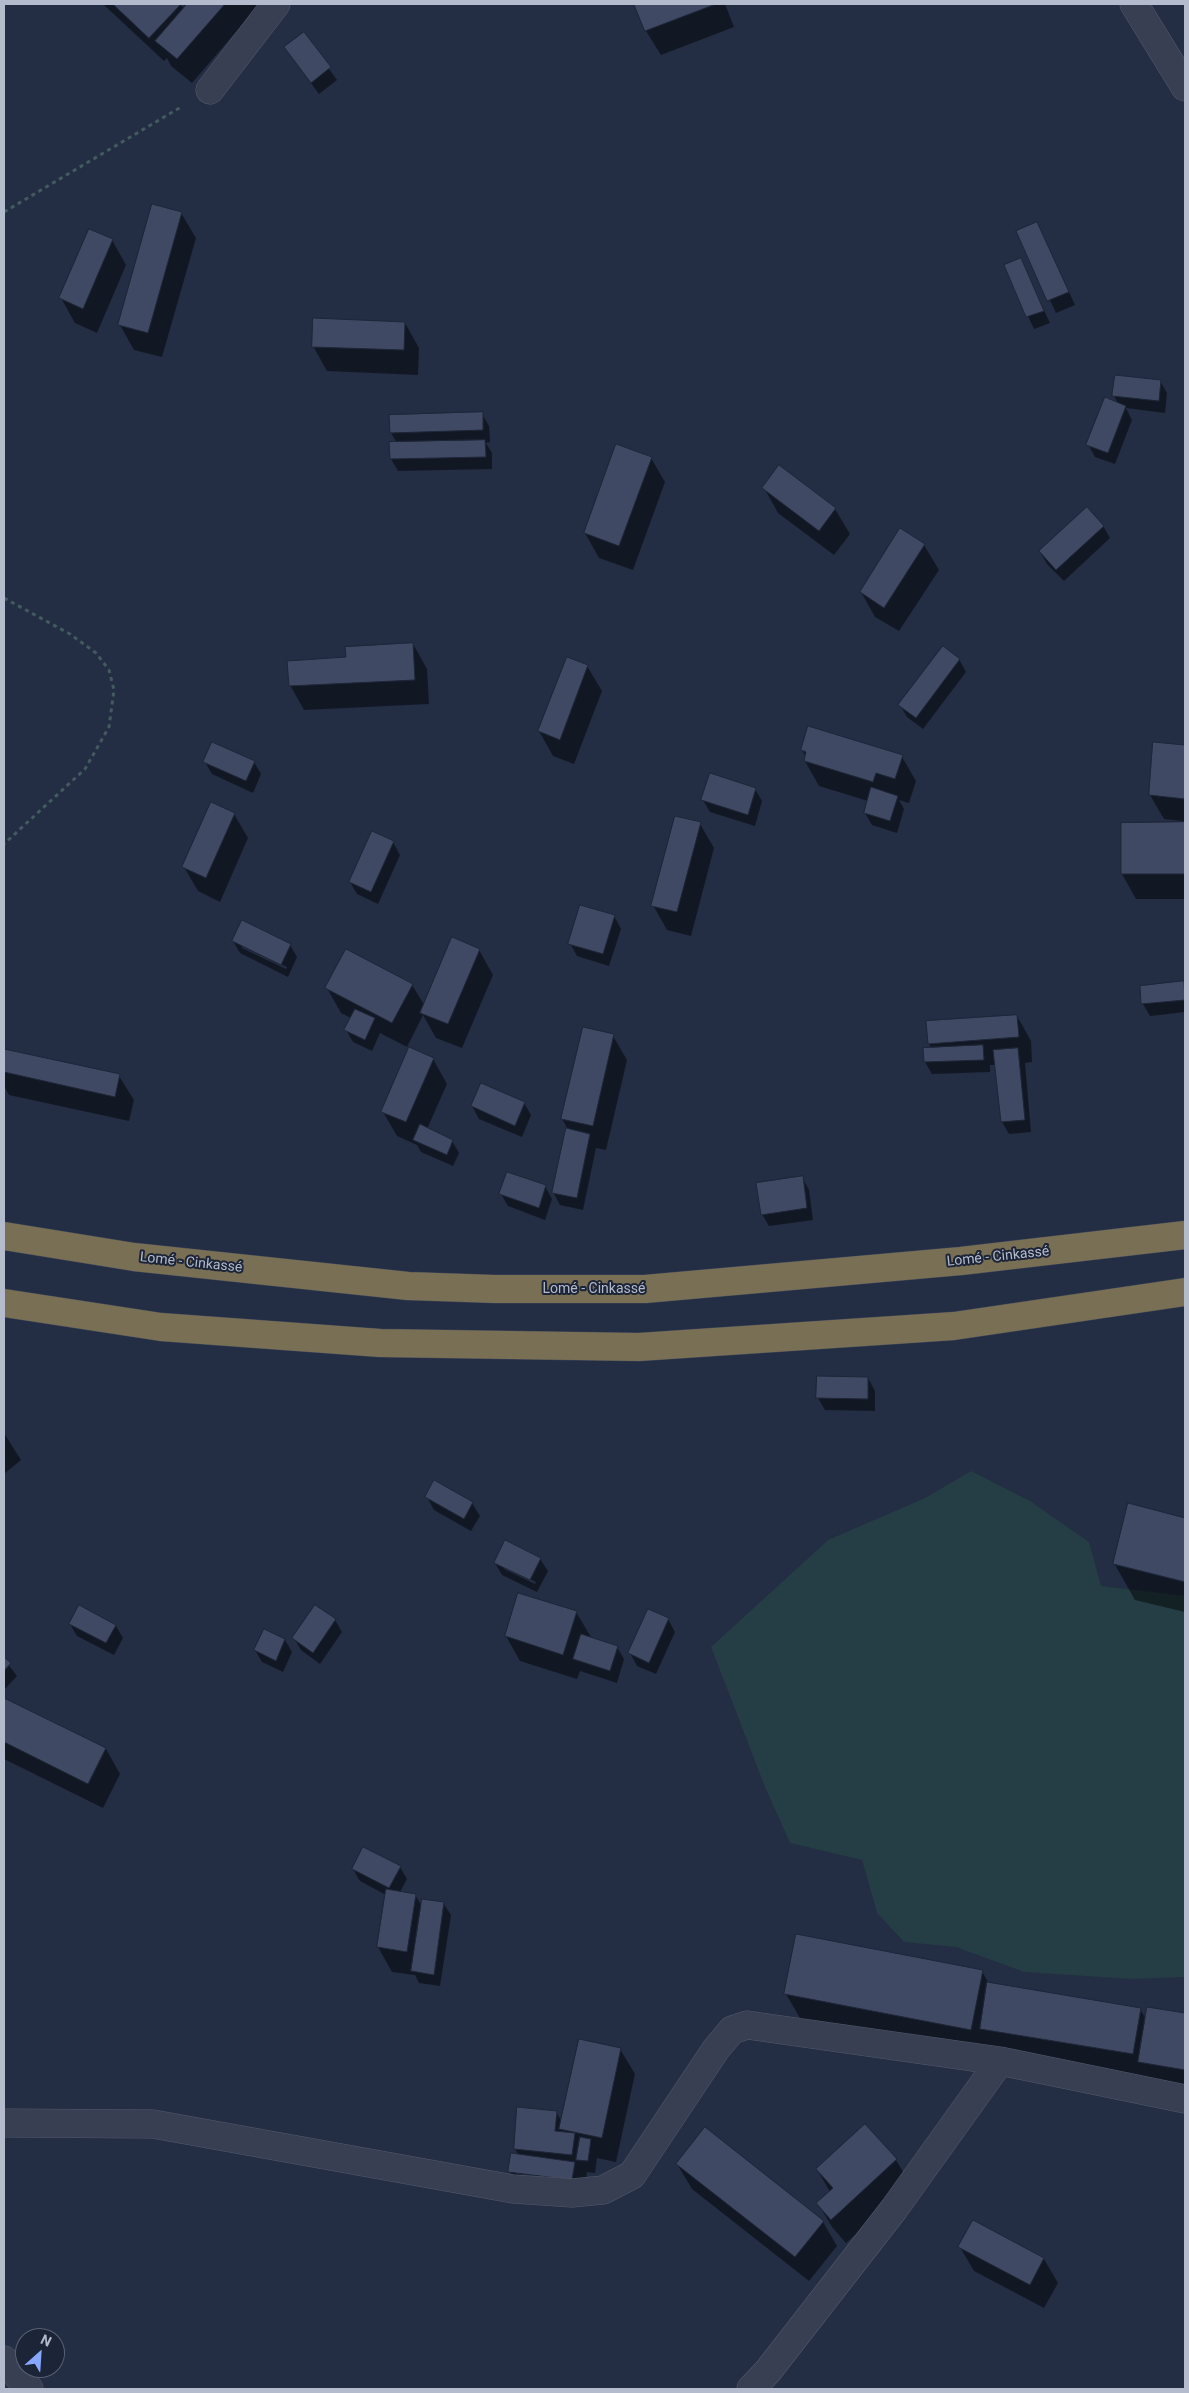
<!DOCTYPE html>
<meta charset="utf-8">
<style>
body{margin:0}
#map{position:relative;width:1189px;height:2393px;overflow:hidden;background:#232d43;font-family:Roboto,sans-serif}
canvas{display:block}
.frame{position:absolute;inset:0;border:5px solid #b4bbcc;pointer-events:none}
.north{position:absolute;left:15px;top:2328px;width:50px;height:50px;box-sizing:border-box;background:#1c2437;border:1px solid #596073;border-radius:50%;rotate:26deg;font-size:14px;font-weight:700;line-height:20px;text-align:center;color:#b4bbcc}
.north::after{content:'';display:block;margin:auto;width:18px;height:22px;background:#87a7ff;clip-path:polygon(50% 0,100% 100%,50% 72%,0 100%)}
</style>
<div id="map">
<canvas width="1189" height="2393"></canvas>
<div class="frame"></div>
<div class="north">N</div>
</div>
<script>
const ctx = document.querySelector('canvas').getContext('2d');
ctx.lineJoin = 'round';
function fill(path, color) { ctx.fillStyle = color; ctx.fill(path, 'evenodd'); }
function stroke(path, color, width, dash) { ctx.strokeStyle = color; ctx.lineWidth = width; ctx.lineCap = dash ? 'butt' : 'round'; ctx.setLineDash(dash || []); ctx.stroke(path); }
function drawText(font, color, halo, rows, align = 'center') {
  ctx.font = font + ' Roboto,sans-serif'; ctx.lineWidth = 4; ctx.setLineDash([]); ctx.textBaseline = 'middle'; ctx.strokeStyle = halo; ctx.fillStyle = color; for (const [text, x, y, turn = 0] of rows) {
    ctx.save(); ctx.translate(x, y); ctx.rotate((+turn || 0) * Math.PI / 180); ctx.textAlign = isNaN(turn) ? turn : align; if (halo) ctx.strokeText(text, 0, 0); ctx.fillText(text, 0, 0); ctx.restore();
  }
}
fill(new Path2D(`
 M971 1471 1030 1501 1089 1542 1101 1586 1185 1596V1977L1132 1979 1024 1972 956 1947 904 1942 877 1913 862 1860 790 1843 765 1787 711 1647 828 1540 925 1498Z`), '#253d44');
fill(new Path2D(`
 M103 4H180L184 9 189 4H260L192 83 171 66 167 58 164 61Z
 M636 4H725L734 27 661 55 646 31Z
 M304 34 337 80 319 94 285 48Z
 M181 213 196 238 162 357 134 350 120 325Z
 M1037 223 1075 305 1056 313 1018 231Z
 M112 240 126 265 97 333 75 323 61 298Z
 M1020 260 1050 323 1034 329 1005 266Z
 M405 323 419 348 418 375 327 371 313 346Z
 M1160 381 1167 393 1165 413 1126 408 1132 420 1115 464 1095 457 1088 444 1119 405 1114 396Z
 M482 414 489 426 490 442 486 443 492 453V469L398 471 391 459 390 443H397L391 433Z
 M651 458 665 482 633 570 599 558 585 533Z
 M779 467 835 509 850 534 834 555 778 513 764 488Z
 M1103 526 1110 538 1064 581 1047 564 1040 552Z
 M901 530 924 545 939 570 899 631 875 617 861 592Z
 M413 644 427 669 429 704 304 710 290 685 347 659Z
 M959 659 966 672 923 729 907 717 900 705Z
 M587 666 602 691 574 764 553 756 539 731Z
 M1154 743 1185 746V899H1136L1122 874V824L1182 823V821L1164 819 1150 795Z
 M802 750 902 757 916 781 909 803 899 800 904 809 897 833 872 825 865 813 868 801 819 786 805 761 806 757Z
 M205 762H254L261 774 253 793 212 774Z
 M755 789 762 801 755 826 710 812 703 800Z
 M234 814 248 838 220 902 198 891 184 867Z
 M700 824 714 848 691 936 667 930 653 905Z
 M393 842 400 855 378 904 357 894 350 882Z
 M614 916 621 929 609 966 577 956 570 943Z
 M233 941 290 945 297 957 288 977 240 953ZM242 945 287 967 286 969 242 948Z
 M479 950 493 975 462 1048 436 1038 423 1015 407 1047 380 1033 372 1051 353 1042 346 1030 351 1018 341 1013 327 988 412 985 425 1006Z
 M1184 982 1185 1012 1150 1016 1143 1004 1141 987Z
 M1017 1016 1031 1041 1032 1062 1025 1063 1031 1132 1009 1134 1002 1122 996 1065H990V1072L932 1074 925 1062 932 1049 929 1044Z
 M613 1036 627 1060 606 1150 596 1148 583 1210 560 1205 553 1192 569 1131 562 1119Z
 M4 1050 119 1076 134 1100 129 1121 9 1095 4 1086Z
 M433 1059 447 1084 427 1129 452 1141 459 1153 453 1166 421 1152 417 1145 397 1136 383 1112Z
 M524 1103 531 1115 522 1137 479 1119 472 1106Z
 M802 1177 809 1190 813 1220 769 1226 762 1214Z
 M545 1186 552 1199 545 1220 508 1206 501 1194Z
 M818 1378H868L875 1391V1411L825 1410 818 1398Z
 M4 1433 21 1460 4 1474Z
 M435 1482 472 1503 480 1516 471 1531 434 1510 427 1497Z
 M1129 1505 1185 1519V1612L1135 1600 1114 1563Z
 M540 1559 548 1571 537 1592 502 1575 495 1563ZM504 1566 536 1582 535 1584 504 1569Z
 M576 1612 591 1637 617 1647 624 1659 617 1683 580 1671 577 1679 520 1661 506 1636Z
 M668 1619 675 1632 656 1674 637 1666 630 1653Z
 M335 1620 342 1632 320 1664 301 1650 294 1638Z
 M70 1624 116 1626 123 1638 114 1655 77 1636Z
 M285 1640 292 1652 283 1672 262 1662 255 1650Z
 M4 1659 17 1676 4 1690Z
 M4 1699 106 1749 120 1774 103 1808 4 1759Z
 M400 1867 407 1879 400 1892 415 1895 422 1906 443 1903 451 1915 440 1986 419 1983 415 1975 392 1972 378 1947 386 1895 360 1881 353 1869Z
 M982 1971 989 1984 1140 2009 1146 2019 1148 2008 1185 2014V2102L807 2030 786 1994Z
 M620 2049 635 2074 616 2162 597 2158 595 2173 587 2172 586 2179 581 2178 579 2192 517 2184 510 2172 519 2156 515 2149 556 2112 562 2122ZM516 2172 579 2180 578 2182 516 2174Z
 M865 2126 896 2160 911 2185 846 2243 832 2227 818 2203 830 2192 817 2169Z
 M677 2164 823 2222 837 2246 809 2281 692 2189Z
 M960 2247 1044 2259 1058 2283 1044 2308 974 2271Z`), '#0007');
const building = new Path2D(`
 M113 4H181L149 38Z
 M187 4H225L177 59 155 41Z
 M634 4H716L645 31Z
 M304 32 331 67 311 83 284 47Z
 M152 204 182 212 148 333 118 325Z
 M1037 222 1069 292 1047 301 1016 231Z
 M89 229 113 239 83 309 59 298Z
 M1021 258 1044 311 1026 317 1004 265Z
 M313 318 405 322 404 350 312 347Z
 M1115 375 1161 380 1159 401 1112 396Z
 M1105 397 1126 406 1108 453 1086 445Z
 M483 412V430L390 433 389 415Z
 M485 440 486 457 390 459 389 442Z
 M616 444 652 457 619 546 584 533Z
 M779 465 836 508 819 531 762 488Z
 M1087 507 1104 526 1056 570 1039 551Z
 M900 528 925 544 884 608 860 592Z
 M413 643 415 680 289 686 287 661 346 657 345 647Z
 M943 646 960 659 916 718 898 705Z
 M567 657 588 665 560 740 538 731Z
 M808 726 903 755 895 779 876 773 873 782 804 761 806 752 801 750Z
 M212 742 255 761 246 781 203 762Z
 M1153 742 1185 745V799L1149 795Z
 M710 773 756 788 748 815 701 800Z
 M871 787 898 796 890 821 864 813Z
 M211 802 235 813 206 878 182 867Z
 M675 816 701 822 677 912 651 906Z
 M1185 822V874H1121V823Z
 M372 831 394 841 371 892 349 882Z
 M580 905 615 915 603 954 568 944Z
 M242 920 291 944 281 965 232 941Z
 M452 937 480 949 448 1024 420 1013Z
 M346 949 413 984 392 1023 325 988Z
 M1184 981 1185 1000 1141 1004 1140 986Z
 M355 1009 375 1018 365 1040 344 1030Z
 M1017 1015 1019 1037 928 1044 926 1021Z
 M583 1027 614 1034 593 1126 561 1119Z
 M983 1045 984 1060 924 1062 923 1048Z
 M409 1047 434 1058 406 1122 381 1112Z
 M1018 1048 1025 1120 1001 1122 993 1050Z
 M4 1049 120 1074 115 1097 4 1072Z
 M481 1083 525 1102 515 1126 471 1106Z
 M420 1124 453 1140 447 1155 413 1140Z
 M566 1128 590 1134 577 1198 552 1193Z
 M507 1172 546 1185 539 1208 499 1194Z
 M803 1176 807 1208 761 1215 756 1183Z
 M817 1376 868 1377V1399L816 1398Z
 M434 1480 473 1502 464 1519 425 1497Z
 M1128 1503 1185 1518V1582L1113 1564Z
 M505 1540 541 1558 530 1580 494 1563Z
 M518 1593 577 1611 563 1655 505 1636Z
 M79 1605 116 1625 106 1643 69 1624Z
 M315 1605 336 1619 313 1653 292 1638Z
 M648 1609 669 1618 649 1663 628 1653Z
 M264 1629 285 1639 276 1661 254 1650Z
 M581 1634 618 1646 610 1671 573 1659Z
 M4 1657 11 1663 4 1671Z
 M4 1698 106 1748 88 1784 4 1742Z
 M363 1847 401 1866 389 1888 352 1869Z
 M386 1889 416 1894 407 1952 377 1947Z
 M422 1899 444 1902 434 1975 411 1971Z
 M796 1934 983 1970 971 2030 784 1994Z
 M987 1982 1141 2008 1133 2054 980 2029Z
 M1147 2007 1185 2013V2070L1138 2062Z
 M579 2039 621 2048 602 2138 559 2129Z
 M517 2107 557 2111 555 2131 575 2133 572 2155 514 2149Z
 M865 2124 897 2159 831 2220 816 2203 833 2188 816 2169Z
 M705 2127 824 2221 795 2257 676 2164Z
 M580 2137 591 2139 588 2161 576 2160Z
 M511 2153 575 2162 572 2180 508 2172Z
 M973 2220 1044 2258 1030 2285 958 2247Z`);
fill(building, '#3f4963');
stroke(building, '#1e2639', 1);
const minor = new Path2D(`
 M1134 4 1185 87
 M210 90 276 4
 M4 2123 153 2124 513 2189 572 2193 603 2190 632 2175 716 2049 732 2030 747 2025 1000 2061 1185 2099
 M4 2360 29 2389
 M751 2389 768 2371 894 2209 1000 2061`);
const highway = new Path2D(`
 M4 1236 134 1257 408 1286 495 1289H645L961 1261 1185 1235
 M4 1303 161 1327 380 1343 639 1347 954 1326 1185 1292`);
stroke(minor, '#525a6c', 29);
stroke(highway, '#3f4759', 29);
stroke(new Path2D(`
 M4 212 181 107
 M4 598 70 634 96 653 109 670 114 690 109 727 85 769 4 844`), '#435a60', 3, [4, 4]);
stroke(minor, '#383f52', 28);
stroke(highway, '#796f54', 28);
drawText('14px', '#b4bbcc', '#1c2437', [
 ["Lomé - Cinkassé",998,1257,-6],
 ["Lomé - Cinkassé",191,1263,6],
 ["Lomé - Cinkassé",594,1289]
]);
</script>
